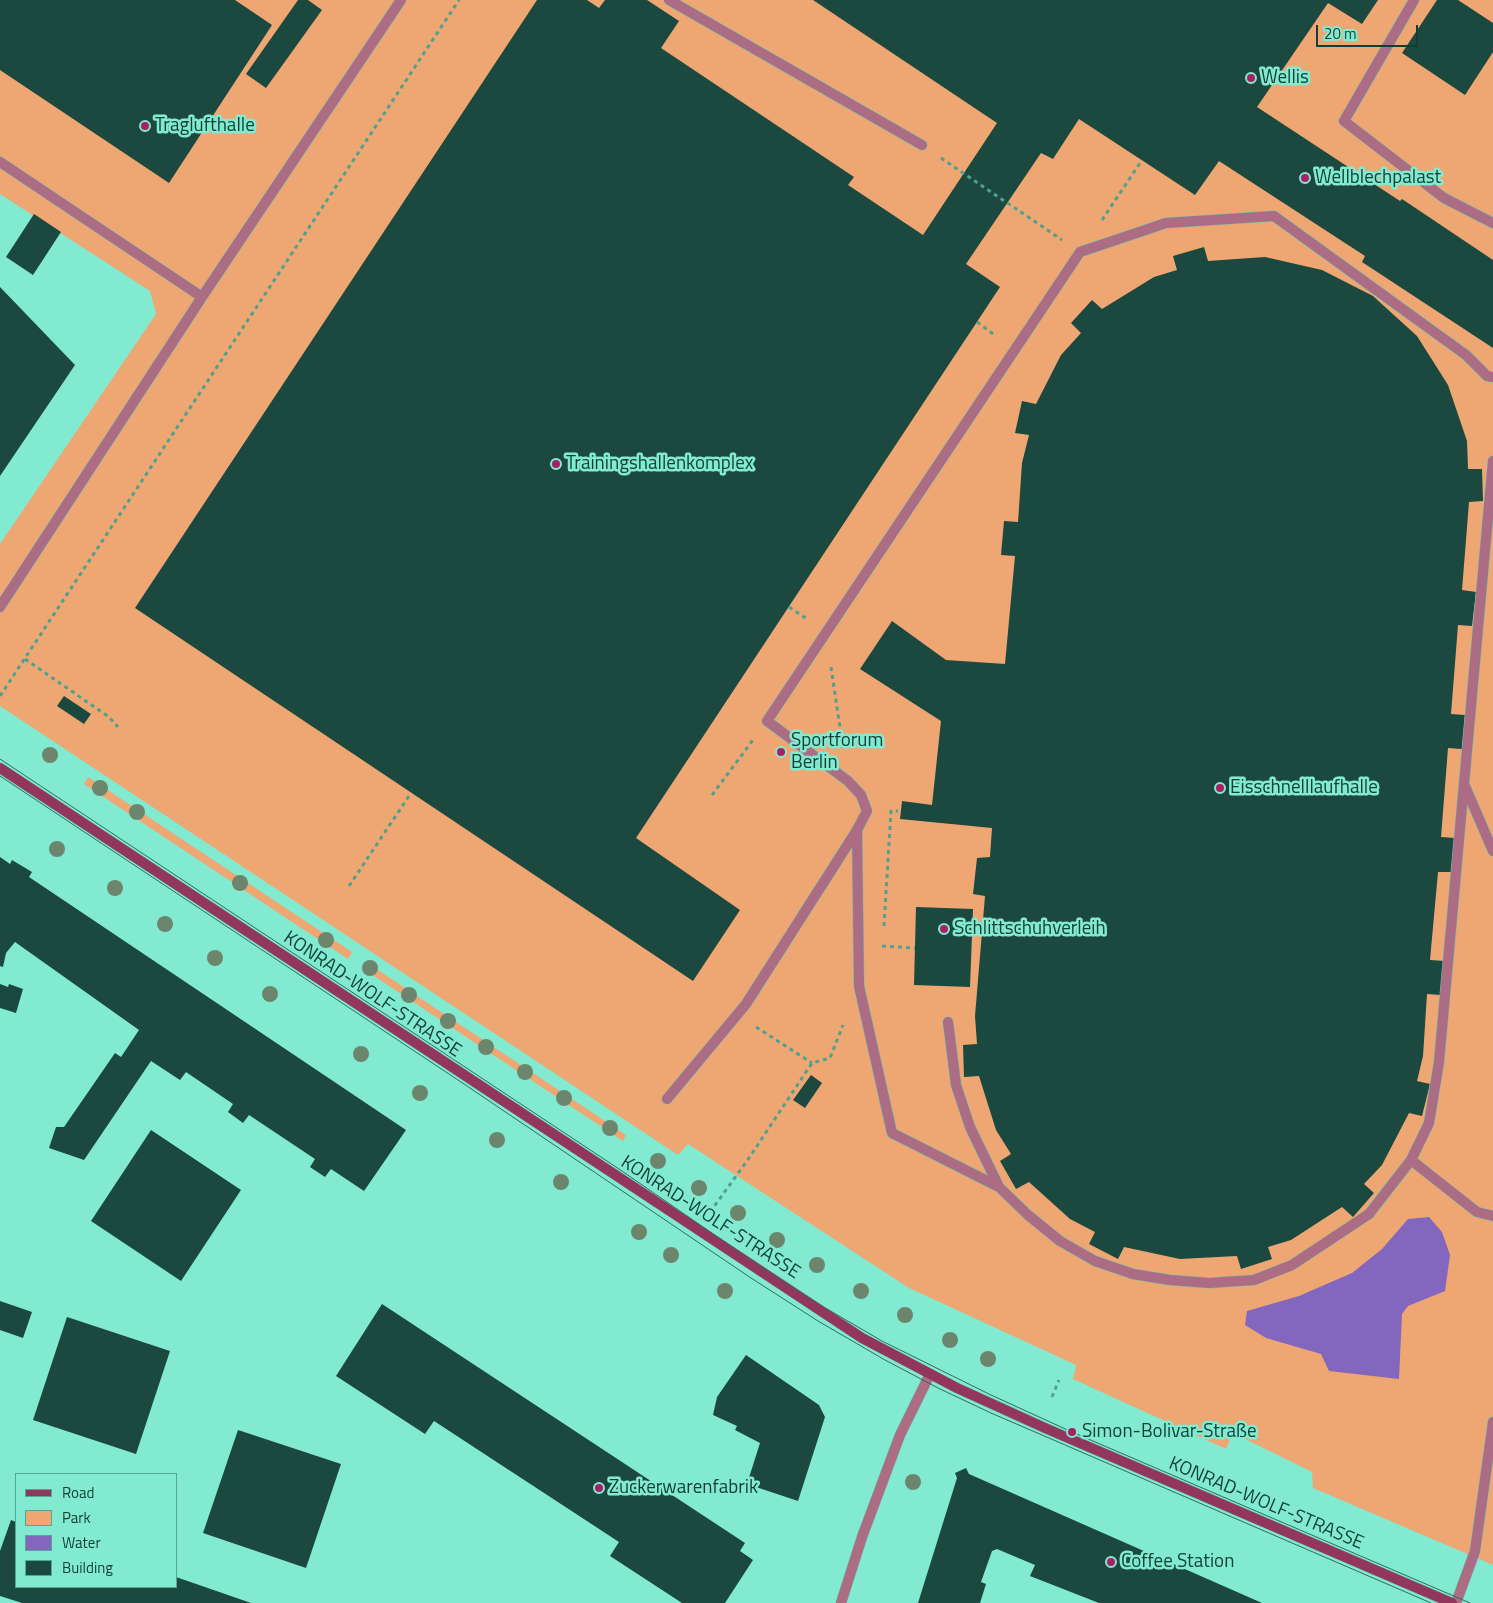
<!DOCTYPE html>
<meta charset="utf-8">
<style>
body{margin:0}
#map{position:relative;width:1493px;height:1603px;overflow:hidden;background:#82ead1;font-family:"Titillium Web",sans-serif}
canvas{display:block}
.legend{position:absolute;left:15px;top:1473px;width:162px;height:115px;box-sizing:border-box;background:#82ead1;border:1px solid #55a693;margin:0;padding:6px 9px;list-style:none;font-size:15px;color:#113f35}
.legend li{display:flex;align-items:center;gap:10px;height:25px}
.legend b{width:25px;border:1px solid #55a693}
.scale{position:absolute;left:1316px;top:25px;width:102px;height:22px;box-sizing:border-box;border:2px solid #113f35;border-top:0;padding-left:6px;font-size:15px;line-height:18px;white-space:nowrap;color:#113f35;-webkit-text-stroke:4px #82ead1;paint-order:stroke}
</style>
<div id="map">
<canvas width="1493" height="1603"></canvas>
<ul class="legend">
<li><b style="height:6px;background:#93365e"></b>Road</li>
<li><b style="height:14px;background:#eea773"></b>Park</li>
<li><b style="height:14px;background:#8367be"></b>Water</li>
<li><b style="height:14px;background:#1b483f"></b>Building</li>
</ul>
<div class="scale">20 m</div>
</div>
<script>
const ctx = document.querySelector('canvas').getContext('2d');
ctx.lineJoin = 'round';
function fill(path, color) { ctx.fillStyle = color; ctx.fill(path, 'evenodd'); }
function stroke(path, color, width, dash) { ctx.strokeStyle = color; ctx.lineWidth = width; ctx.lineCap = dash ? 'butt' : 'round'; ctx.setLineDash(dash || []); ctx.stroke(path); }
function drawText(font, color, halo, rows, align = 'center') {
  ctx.font = font + ' "Titillium Web",sans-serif'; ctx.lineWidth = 5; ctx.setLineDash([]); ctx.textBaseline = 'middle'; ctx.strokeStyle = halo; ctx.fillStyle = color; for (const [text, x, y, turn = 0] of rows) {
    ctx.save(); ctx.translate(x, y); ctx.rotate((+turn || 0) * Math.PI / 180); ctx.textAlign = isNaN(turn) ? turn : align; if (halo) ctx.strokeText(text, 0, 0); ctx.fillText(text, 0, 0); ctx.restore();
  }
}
fill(new Path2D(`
 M0 0H1493V1565L1313 1488 1312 1472 1233 1433 1226 1449 1073 1379 1076 1365 909 1288 688 1144 678 1155 0 706V544L156 314 150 291 0 194Z
 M88 777 352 952 348 959 84 784Z
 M366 962 626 1135 623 1141 362 968Z`), '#eea773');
fill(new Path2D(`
 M1429 1217 1442 1232 1450 1255 1445 1291 1408 1306 1402 1314 1399 1379 1329 1371 1321 1354 1266 1338 1245 1325 1247 1311 1299 1296 1352 1273 1382 1249 1408 1219Z`), '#8367be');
fill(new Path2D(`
 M0 0H235L272 25 169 183 0 70Z
 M298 0H308L322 10 266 88 246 74Z
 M537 0H587L599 8 605 0H647L679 21 661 48 854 177 848 185 923 235 997 123 813 0H1378L1362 24 1328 3 1257 107 1400 201 1402 199 1493 260V348L1362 262 1365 256 1219 161 1195 195 1079 119 1053 159 1041 153 966 264 1000 287 636 838 740 910 693 981 135 608Z
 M1437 0H1458L1493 23V52L1465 95 1402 53Z
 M34 214 61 232 33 275 6 257Z
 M1204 247 1208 261 1265 257 1322 270 1373 296 1417 336 1448 385 1467 441 1468 469H1482L1483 501 1469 502 1462 590 1476 592 1472 626 1458 625 1451 714 1465 715 1462 749 1448 748 1441 837 1455 838 1451 872H1438L1430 960 1445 961 1441 995 1427 994 1423 1056 1417 1081 1430 1084 1422 1116 1409 1113 1382 1165 1364 1184 1374 1193 1353 1217 1342 1207 1291 1240 1268 1247 1272 1259 1241 1269 1237 1256 1180 1259 1124 1247 1118 1259 1089 1244 1095 1232 1070 1219 1029 1182 1016 1189 1000 1161 1011 1154 996 1130 979 1076 964 1077 963 1045 977 1044 975 1016 985 896 973 894 977 858 990 857 992 828 900 819 902 801 932 805 941 721 860 669 892 621 946 660 1005 664 1015 556 1001 555 1004 521 1018 522 1022 463 1029 435 1015 433 1022 401 1036 404 1061 355 1081 333 1071 323 1092 300 1102 309 1154 277 1177 270 1173 256Z
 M0 287 75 365 0 476Z
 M64 696 91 714 84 724 57 706Z
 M0 857 10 864 12 860 32 872 29 877 406 1130 364 1191 331 1169 325 1177 310 1167 315 1159 249 1115 243 1123 228 1112 233 1104 186 1072 180 1080 151 1061 84 1160 49 1148 56 1127H64L115 1053 121 1057 139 1030 15 942 6 953 3 967 0 966Z
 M916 907 973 909 970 987 914 985Z
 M0 984 8 987 9 984 23 989 16 1013 0 1008Z
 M811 1075 822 1083 805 1108 793 1100Z
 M151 1130 241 1190 181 1281 91 1221Z
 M0 1301 32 1312 23 1338 0 1330Z
 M382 1304 745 1543 740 1551 753 1560 725 1603H682L610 1556 619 1542 434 1421 425 1434 336 1376Z
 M67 1317 170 1351 136 1454 33 1420Z
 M746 1355 819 1405 825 1417 798 1501 747 1484 760 1443 735 1430 737 1426 713 1415 717 1397Z
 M238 1430 341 1464 306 1568 203 1533Z
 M966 1468 969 1474 1262 1603H1099L1030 1576 1035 1565 997 1549 992 1551 981 1582 986 1584 980 1603H918L957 1478 955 1473Z
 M11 1520 16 1522V1587H176V1577L251 1603H22L0 1596V1551Z`), '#1b483f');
const service = new Path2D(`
 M669 0 922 145
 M1414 0 1344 121 1444 198 1493 223
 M0 162 202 297
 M0 607 202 297 401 0
 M1464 784 1493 851
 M857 831 859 986 892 1133 999 1187
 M948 1022 956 1085 970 1127 999 1187 1028 1215 1060 1241 1095 1261 1133 1274 1170 1280 1209 1283 1254 1280 1292 1265 1369 1214 1411 1160 1429 1123 1439 1062 1493 461
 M667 1099 746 1004 857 830 867 811 861 795 848 781 767 721 1080 252 1166 223 1274 216 1466 355 1487 376 1493 377
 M1411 1160 1477 1212 1493 1216
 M1456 1603 1475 1551 1493 1422`);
const tertiary = new Path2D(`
 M841 1603 862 1537 900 1435 930 1374`);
const secondary = new Path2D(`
 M0 768 862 1338 957 1388 1045 1428 1452 1603`);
stroke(service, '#69c4af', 11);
stroke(tertiary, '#69c4af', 11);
stroke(secondary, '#69c4af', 11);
stroke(new Path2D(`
 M941 158 1062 240
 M1102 220 1142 160
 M977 322 996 336
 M789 607 807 619
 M25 659 109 717 118 727
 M831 667 843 748
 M0 696 459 0
 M712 795 753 740
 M349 886 411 793
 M884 926 891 811H898
 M882 946 915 948
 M756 1027 812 1063
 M710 1212 747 1161 812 1063 830 1058 843 1025
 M1052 1397 1059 1380`), '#51a08d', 3, [4, 4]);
stroke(service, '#ac6c84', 10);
stroke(tertiary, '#ac6c84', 10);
stroke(secondary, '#93365e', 10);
stroke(new Path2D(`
 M0 759 619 1169 764 1269 822 1306 882 1341 991 1395 1072 1432 1470 1603
 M0 776 467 1086 751 1278 818 1321 885 1360 938 1388 991 1413 1431 1603`), '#2f6c5e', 1);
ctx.fillStyle = '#6b866c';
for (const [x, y] of [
 [50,755],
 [100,788],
 [137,812],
 [57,849],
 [240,883],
 [115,888],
 [165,924],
 [326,940],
 [215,958],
 [370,968],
 [270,994],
 [409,995],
 [448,1021],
 [486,1047],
 [361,1054],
 [525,1072],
 [420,1093],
 [564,1098],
 [610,1128],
 [497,1140],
 [658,1161],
 [561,1182],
 [699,1188],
 [738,1213],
 [639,1232],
 [777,1240],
 [671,1255],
 [817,1265],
 [725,1291],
 [861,1291],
 [905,1315],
 [950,1340],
 [988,1359],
 [913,1482]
]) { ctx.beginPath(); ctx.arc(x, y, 8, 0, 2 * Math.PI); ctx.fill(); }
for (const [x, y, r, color] of [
 [1251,78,5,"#a91f63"],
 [145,126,5,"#a91f63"],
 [1305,178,5,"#a91f63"],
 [556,464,5,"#a91f63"],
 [781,752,5,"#a91f63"],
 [1220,788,5,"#a91f63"],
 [944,929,5,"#a91f63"],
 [1072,1432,5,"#a91f63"],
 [599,1488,5,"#a91f63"],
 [1111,1562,5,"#a91f63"]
]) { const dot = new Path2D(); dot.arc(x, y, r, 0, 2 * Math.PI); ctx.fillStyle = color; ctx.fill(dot); stroke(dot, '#82ead1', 2); }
drawText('19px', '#113f35', '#82ead1', [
 ["Wellis",1261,78],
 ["Traglufthalle",155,126],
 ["Wellblechpalast",1315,178],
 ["Trainingshallenkomplex",566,464],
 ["Sportforum",791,741],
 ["Berlin",791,763],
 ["Eisschnelllaufhalle",1230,788],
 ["Schlittschuhverleih",954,929],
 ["Simon-Bolivar-Straße",1082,1432],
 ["Zuckerwarenfabrik",609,1488],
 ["Coffee Station",1121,1562]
], 'left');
drawText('19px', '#113f35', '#82ead1', [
 ["KONRAD-WOLF-STRASSE",372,995,34],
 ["KONRAD-WOLF-STRASSE",710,1218,33],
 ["KONRAD-WOLF-STRASSE",1266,1504,23]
]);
</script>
